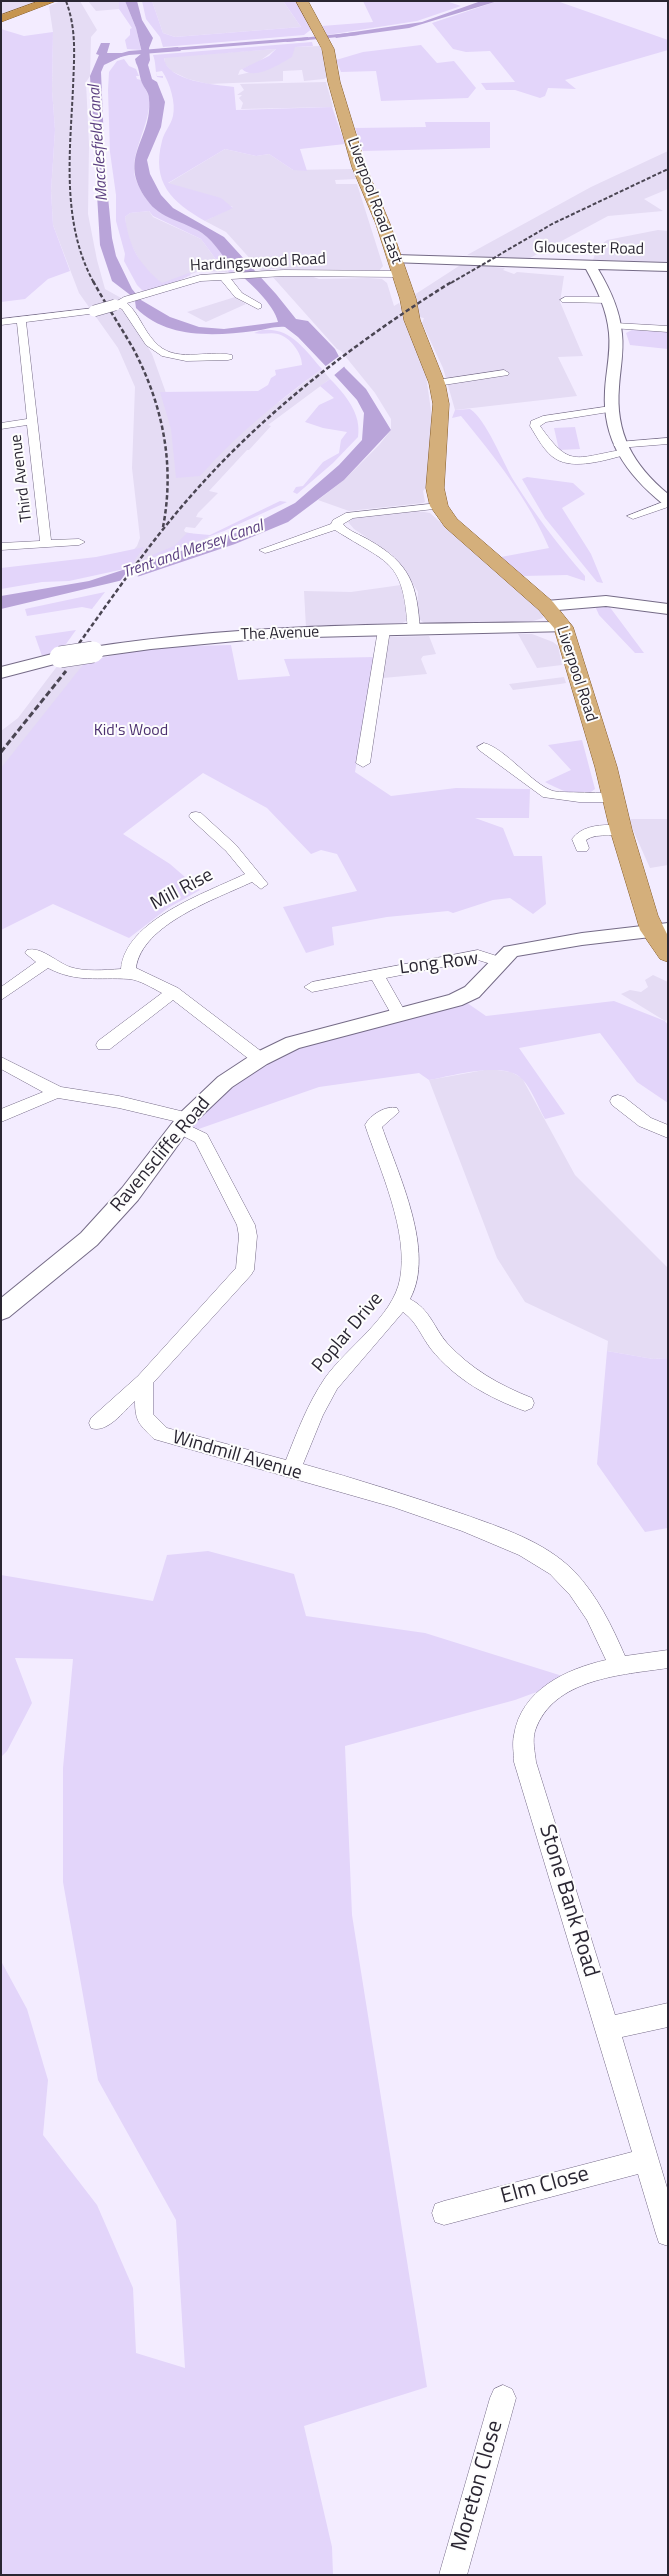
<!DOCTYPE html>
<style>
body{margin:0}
#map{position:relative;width:669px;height:2576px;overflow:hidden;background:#f3ecff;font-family:"Titillium Web",sans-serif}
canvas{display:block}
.frame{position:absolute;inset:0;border:2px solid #2a2632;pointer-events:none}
</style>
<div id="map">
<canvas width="669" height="2576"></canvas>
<div class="frame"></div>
</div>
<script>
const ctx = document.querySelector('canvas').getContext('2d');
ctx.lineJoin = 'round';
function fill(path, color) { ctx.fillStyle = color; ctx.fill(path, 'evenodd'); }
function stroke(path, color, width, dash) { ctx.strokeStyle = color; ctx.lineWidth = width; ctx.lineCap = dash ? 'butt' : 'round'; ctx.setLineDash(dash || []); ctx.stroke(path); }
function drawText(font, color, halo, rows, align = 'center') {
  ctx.font = font + ' "Titillium Web",sans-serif'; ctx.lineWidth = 4; ctx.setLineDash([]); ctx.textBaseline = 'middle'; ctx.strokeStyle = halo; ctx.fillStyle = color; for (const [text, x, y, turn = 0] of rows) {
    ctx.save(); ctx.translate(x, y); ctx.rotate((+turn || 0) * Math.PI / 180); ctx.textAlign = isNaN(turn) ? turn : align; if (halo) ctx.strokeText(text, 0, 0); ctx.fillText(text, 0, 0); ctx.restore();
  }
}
fill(new Path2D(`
 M1 1H38L1 15Z
 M61 1H80L97 30 91 37 90 76 86 82 89 145 88 214 97 260 105 289 123 299 118 307 131 319 152 354 175 418 279 402 322 369 330 379 268 425 271 426 249 450H247L209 491 218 493 198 513 196 517 203 518 195 528 186 527 184 530 185 532 212 538 162 553 152 559 131 566 125 559 137 546 140 538 132 468 135 387 118 348 79 293 53 225 51 191 55 130 52 90 53 32 49 6Z
 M88 1H119V9L96 11Z
 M152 1H283L301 27 175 37 163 33Z
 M320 46 329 76 324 79 304 81 302 70 283 71V81L208 84 188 79 171 71 165 64 164 57 276 49 257 63 240 70 238 75 265 69 294 47Z
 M326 82 333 107 241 109 243 103 239 98 242 95H237L244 90 240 84Z
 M225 149 256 156 269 154 293 170 353 169 356 179 335 180 336 184H357L383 266 379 271 296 269H272L262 272 226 232 205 221 233 207 167 184Z
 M668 151V189L644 199 663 211 608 216 530 258 520 260 467 255 591 187Z
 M149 211 153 217 201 239 220 265 228 272 200 271 162 284 143 267 127 237 125 217 130 213Z
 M658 230 668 231V262L593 260 597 248 607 240Z
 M462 264 505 268 503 270 514 274 517 272 564 276 560 302 583 356 558 357 577 396 455 410 443 368 422 323 424 318 419 317 411 297Z
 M271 275 311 276 319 279 368 278 382 279 387 283 394 306 399 303 402 311 400 313 408 327 426 375 432 418 428 485 423 491 425 502 423 503 349 511 318 500 344 480 379 445 391 430V419L375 393 341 351 337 349Z
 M235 297 246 304 206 322 187 312Z
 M418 511 430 513 541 611 544 615 543 618 530 622 424 623 417 617 418 592 401 565 390 553 354 529 348 522 351 518 358 517Z
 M401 585 408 620 401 624 306 628 304 591 351 592Z
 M518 634H532L553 642 558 646 562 665 537 668Z
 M429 636 436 654 423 656 421 659 427 674 383 678 389 637Z
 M94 659 1 805V731L18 718 58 665Z
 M564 677 566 683 560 684 513 690 509 684Z
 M628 819H668V865L650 868Z
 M653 975 668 982V1019L665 1021 621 994 630 990 641 992 648 987 645 980Z
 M490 1069 511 1072 522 1078 575 1175 668 1268V1358L653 1359 607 1351 608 1341 525 1302 497 1258 429 1080Z`), '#e5dcf4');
fill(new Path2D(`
 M119 1H125L136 28 141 50 127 49 125 40 130 35V29L132 28 119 9Z
 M142 1H152L163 33 175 37 301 27 283 1H297L313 28 304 35 163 47 160 37 146 19Z
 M363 1H446L461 6 417 21 327 35 322 26 373 22Z
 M498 1H557L668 40V50L565 80 576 89 548 88 545 96 540 98 515 90H486L481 83 515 82 490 51 466 52 453 49 432 23Z
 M1 29 24 36 53 32 52 90 55 130 51 191 53 225 70 271 48 279 25 299 1 302Z
 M312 42 313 46 295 47 292 57C280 64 254 81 242 69L269 56 276 49 164 58C166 81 216 85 234 87L236 110 332 107 345 144 300 149 307 171 293 170 269 154 256 156 225 149 168 183 221 198 233 208 205 221C172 202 151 183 162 141 164 132 171 125 173 116 176 103 170 83 162 71L156 72 157 76H163V78L157 77C155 70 156 62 153 55Z
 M421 45 437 63 454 61 476 88 468 98 381 101 376 71 341 72 336 60 363 52Z
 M124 59 129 66 136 69 139 76H136L137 79 141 80C143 86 148 92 149 98 152 124 127 155 136 180 151 218 173 214 202 233 215 242 225 257 235 270L231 274 220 265 201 239 153 216 149 211 130 213 125 217C129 247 139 264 162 283L189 273 191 275 163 288 144 292 137 285 124 261 125 254 116 221V195L110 152 108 90 109 72 117 61Z
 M425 122H490V148L363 151 355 128 426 127Z
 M262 330C291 327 305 350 322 369 278 401 236 435 200 476L176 478 171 429 160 392 258 391 268 385 271 378 276 375 275 370 302 365C302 353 290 337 278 334 271 332 262 335 254 333Z
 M632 330 667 332 668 349 630 345 626 333Z
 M330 379C345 394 362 414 358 437L333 463 297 494 293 492 296 487 303 486 323 462 339 453 341 440 347 432 323 428 305 422 319 405 334 398 320 386Z
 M470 409C486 419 503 463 514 481 535 515 559 546 585 576V581L567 575 523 576 501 557 549 548C529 500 494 456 461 416L452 418 455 410Z
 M575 427 580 449 559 450 554 428Z
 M527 477 573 483 585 494 562 508 591 554 603 583 597 582 545 518 522 479Z
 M280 501 287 502 224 531 154 557 147 562 152 555 174 546 187 533 210 535Z
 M144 547 129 568 69 581 42 582 1 589V568L96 557Z
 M105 592 92 609 82 607 27 616 25 609Z
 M595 606H609L644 653H635L599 615Z
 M76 630 61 651 42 656 35 636Z
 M231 645 238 680 290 676 284 659 374 657 355 772 391 796 456 788 530 789 529 818H475L503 828 514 856H542L546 904 533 914 510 898 493 900 453 913 448 911 387 917 332 927 334 945 306 953 283 907 357 891 337 854 321 850 311 854 267 808 203 773 123 834 170 864 200 890 168 908 129 938 53 904 1 930V768L86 661 154 647Z
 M582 740 595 789C581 802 559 789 545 782L571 770 548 745Z
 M460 998 486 1016 614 1001 665 1021 668 1025V1103L637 1082 600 1033 519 1048 565 1114 545 1119C538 1107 532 1089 522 1079 505 1060 451 1076 429 1080L419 1073 319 1087 190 1132 179 1127 260 1059Z
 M607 1351 653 1359 668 1358V1528L645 1532 597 1464Z
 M208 1551 294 1574 306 1616 425 1633 572 1679 515 1700 345 1746 352 1915 427 2387 304 2426 332 2547 333 2575H1V1961L27 2009 48 2080 43 2135 97 2205 133 2288 136 2353 185 2368 176 2220 98 2080 63 1882V1768L73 1659 15 1658 32 1703 7 1751 1 1757V1575L153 1601 167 1555Z`), '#e3d5fa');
fill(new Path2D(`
 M125 1H137L142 20 153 38 149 48 150 60 148 65 152 79 157 82 165 102 161 127 147 160 150 174 161 195 173 208 224 237 276 294 296 319 308 321 335 349 345 368 366 389 391 430 344 480 288 522 235 544 140 576 1 609V596L89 581 239 532 295 503 339 465 362 440 364 413 357 400 338 379 298 337 285 327C275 326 264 330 254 331 214 336 167 339 136 308L135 301 129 294 112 281 100 245 90 76 99 55 96 54 101 43H110L107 53H129L104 65 101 72 105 166 112 238 116 256 132 289 141 300 170 317 199 327 224 329 278 322C274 304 249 282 235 270 223 258 216 243 202 233 184 221 160 219 147 200 116 157 153 140 149 99 149 93 145 89 143 85 139 78 140 70 136 63L135 59 142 53 136 28Z
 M481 1H498L409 28 336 38 334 35 422 22Z
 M308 37 309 40 170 51 160 52 159 49Z`), '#b9a4d9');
fill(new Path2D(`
 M342 354 346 365 332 377 323 368Z
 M149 560 136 579 118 584 131 566Z`), '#f3ecff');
fill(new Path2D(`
 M357 32 359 35 287 42 283 40Z
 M178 47 181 51 129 55 108 60 104 58 129 51Z`), '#b9a4d9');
const minor = new Path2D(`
 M284 270 399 271 404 274 399 277 284 276 231 279 242 293 261 304V308L258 309 235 297 221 280 201 281 127 303C139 314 143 329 154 341 174 365 206 349 232 355V359L228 360 186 361 162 356 146 345 122 309 110 305 124 297 200 275Z
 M565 297H608L613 300 608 303 562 302 560 300Z
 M94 308 99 311 97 313 26 322 51 540 79 539 85 542 79 545 1 550V543L40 541 27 425 1 429V423L27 419 17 323 1 325V319Z
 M615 323 668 326V332L612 328 610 326Z
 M504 370 509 373 508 375 437 386 432 383 437 380Z
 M611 406 616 409 615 411 546 422 540 426C570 468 574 458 621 450L625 451V455C606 460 574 470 556 459 545 453 537 437 530 426L531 421 543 416Z
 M668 438V444L618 448 613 445 618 442Z
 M668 500V507L633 519 627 516Z
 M439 503 445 506 443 508 353 518 343 524C348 531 361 535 369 540 411 564 417 585 420 630L418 633H410L408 630C403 559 390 565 335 530L269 552 265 553 259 550 331 524 333 520 346 513Z
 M384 626 390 630 370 763 363 767 356 763 378 630Z
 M484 743C505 748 533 785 553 791 567 794 615 790 621 798L614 802H579L543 797 479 750 477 747Z
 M196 812 201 813 236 845 268 884 261 889 252 882C216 899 142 924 136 968L178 988 266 1055 268 1059 266 1063H254L173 1000 110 1049H98L96 1045 98 1041 162 993C152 988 140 980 129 979 98 977 77 983 48 968L1 1000V987L36 962 25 953 27 950C41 946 56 962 70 967 85 972 104 970 121 969 125 920 206 893 245 874L226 851 191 819 189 816 191 813Z
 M610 825 621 826 628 830C619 840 598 831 586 840L589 848 587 851H577L572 839C581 827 596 825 610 825Z
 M478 950 506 959 508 962 501 967 478 960 386 978 407 1015 399 1020 394 1019 372 980 312 992 304 987 312 982Z
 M1 1057 61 1087 119 1096 193 1114 195 1118 193 1122 186 1124 207 1134 255 1225 257 1236 254 1270 251 1275 153 1383V1414L167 1428 286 1460C297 1432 308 1403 325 1378 347 1347 393 1317 400 1279 409 1232 380 1170 365 1125 370 1115 386 1105 397 1108L399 1112 382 1127C398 1174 436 1252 410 1299 430 1309 434 1328 447 1343 471 1369 499 1385 532 1398L534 1403 532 1408 525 1411C489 1398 455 1379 431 1349 421 1336 417 1322 403 1312L337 1389 323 1415 303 1464C357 1479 410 1496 463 1514 502 1528 544 1541 574 1571 597 1595 612 1626 625 1656L668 1650V1668C622 1675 553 1678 535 1731 532 1741 535 1752 536 1762L615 2015 668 2003V2027L622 2037 668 2191V2246L659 2243 656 2234 638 2174 444 2225 435 2222 432 2213 435 2204 444 2201 632 2152 514 1762C514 1753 512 1744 514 1735 521 1690 566 1669 606 1660L587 1620 570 1595 550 1574 519 1555 462 1531 393 1507 154 1439C140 1425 135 1422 135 1401 124 1411 107 1434 91 1428L89 1423 91 1418 138 1376 236 1268 239 1236 237 1225 195 1142 173 1131 171 1127 178 1122 119 1108 58 1098 1 1122V1109L43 1092 1 1069Z
 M618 1095 624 1097 651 1118 668 1125V1138L639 1126 612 1105 610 1101 612 1097Z
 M503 2385 512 2389 516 2398 467 2575H439L490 2398 494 2389Z`);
const tertiary = new Path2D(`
 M395 255 668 263V271L598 269C610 289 620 310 622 334 624 352 620 370 619 387 615 433 633 465 668 494V505L663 504C626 474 602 440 605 391 606 371 611 353 609 333 607 310 597 289 586 269L391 262 389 259Z
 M606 596 668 604V614L606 606 546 611 538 606 546 601Z
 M668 923V935L582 945 517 956 479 997 462 1005 299 1048 267 1064 232 1087 194 1123 138 1200 97 1245 9 1317 1 1320V1298L81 1233 122 1188 180 1113 218 1077 253 1054 286 1038 449 995 465 987 504 947 582 933Z`);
const secondary = new Path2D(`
 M563 622 569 623 572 627 569 631 268 638 151 649 93 657 87 656 84 652 87 648 93 647C249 623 406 624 563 622Z
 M60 652 66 653 69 657 66 661 1 678V667Z`);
const primary = new Path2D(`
 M296 1H308L334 49 340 82 366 167 390 224 416 299 420 320 445 383 449 404 444 488 448 506 457 519 553 602 573 627 617 767 632 830 658 916 668 936V962L660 959 640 930 636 916 610 830 595 767 554 628 539 610 445 527 430 506 426 488 433 404 429 383 404 320 400 299 376 224 352 167 328 82 322 49Z`);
const trunk = new Path2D(`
 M39 1H56L1 22V15Z`);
stroke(minor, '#756b87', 1);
stroke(tertiary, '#756b87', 2);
stroke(secondary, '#756b87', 2);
stroke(primary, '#865d28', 1);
stroke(trunk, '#865d28', 1);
fill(minor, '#fff');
fill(tertiary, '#fff');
fill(secondary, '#fff');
fill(primary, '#d4af7b');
fill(trunk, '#c6944f');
stroke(new Path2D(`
 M66 1C77 30 74 58 73 88 70 153 61 223 94 283
 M451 283 552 224 668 169`), '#4a4552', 2, [4, 2]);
stroke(new Path2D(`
 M93 281C106 305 121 327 134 350 163 406 175 465 163 527
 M75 649C114 595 152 539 197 489 270 407 360 339 453 281`), '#4a4552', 2.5, [4.5, 2.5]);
stroke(new Path2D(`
 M1 752 66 671`), '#4a4552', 3, [6, 3]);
const minorBridge = new Path2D(`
 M94 311 115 305`);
const secondaryBridge = new Path2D(`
 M60 657 93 652`);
stroke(minorBridge, '#756b87', 12, []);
stroke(secondaryBridge, '#756b87', 22, []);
stroke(minorBridge, '#fff', 11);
stroke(secondaryBridge, '#fff', 21);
drawText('italic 16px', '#5b3f80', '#fdfdfd', [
 ["Macclesfield Canal",99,143,-94],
 ["Trent and Mersey Canal",193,550,-19]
]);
drawText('16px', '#2a2632', '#fdfdfd', [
 ["Liverpool Road East",374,201,70],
 ["Gloucester Road",589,249,1],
 ["Hardingswood Road",258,263,-3],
 ["Third Avenue",22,478,-97],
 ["The Avenue",280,634,-2],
 ["Liverpool Road",576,674,72]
]);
drawText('16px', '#4d3170', '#fdfdfd', [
 ["Kid's Wood",131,731]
]);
drawText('19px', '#2a2632', '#fdfdfd', [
 ["Mill Rise",182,890,-28],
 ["Long Row",439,964,-7],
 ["Ravenscliffe Road",161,1155,-50],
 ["Poplar Drive",348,1333,-50],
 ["Windmill Avenue",237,1456,16]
]);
drawText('22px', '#2a2632', '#fdfdfd', [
 ["Stone Bank Road",568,1901,73],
 ["Elm Close",545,2186,-15],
 ["Moreton Close",478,2486,-74]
]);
</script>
